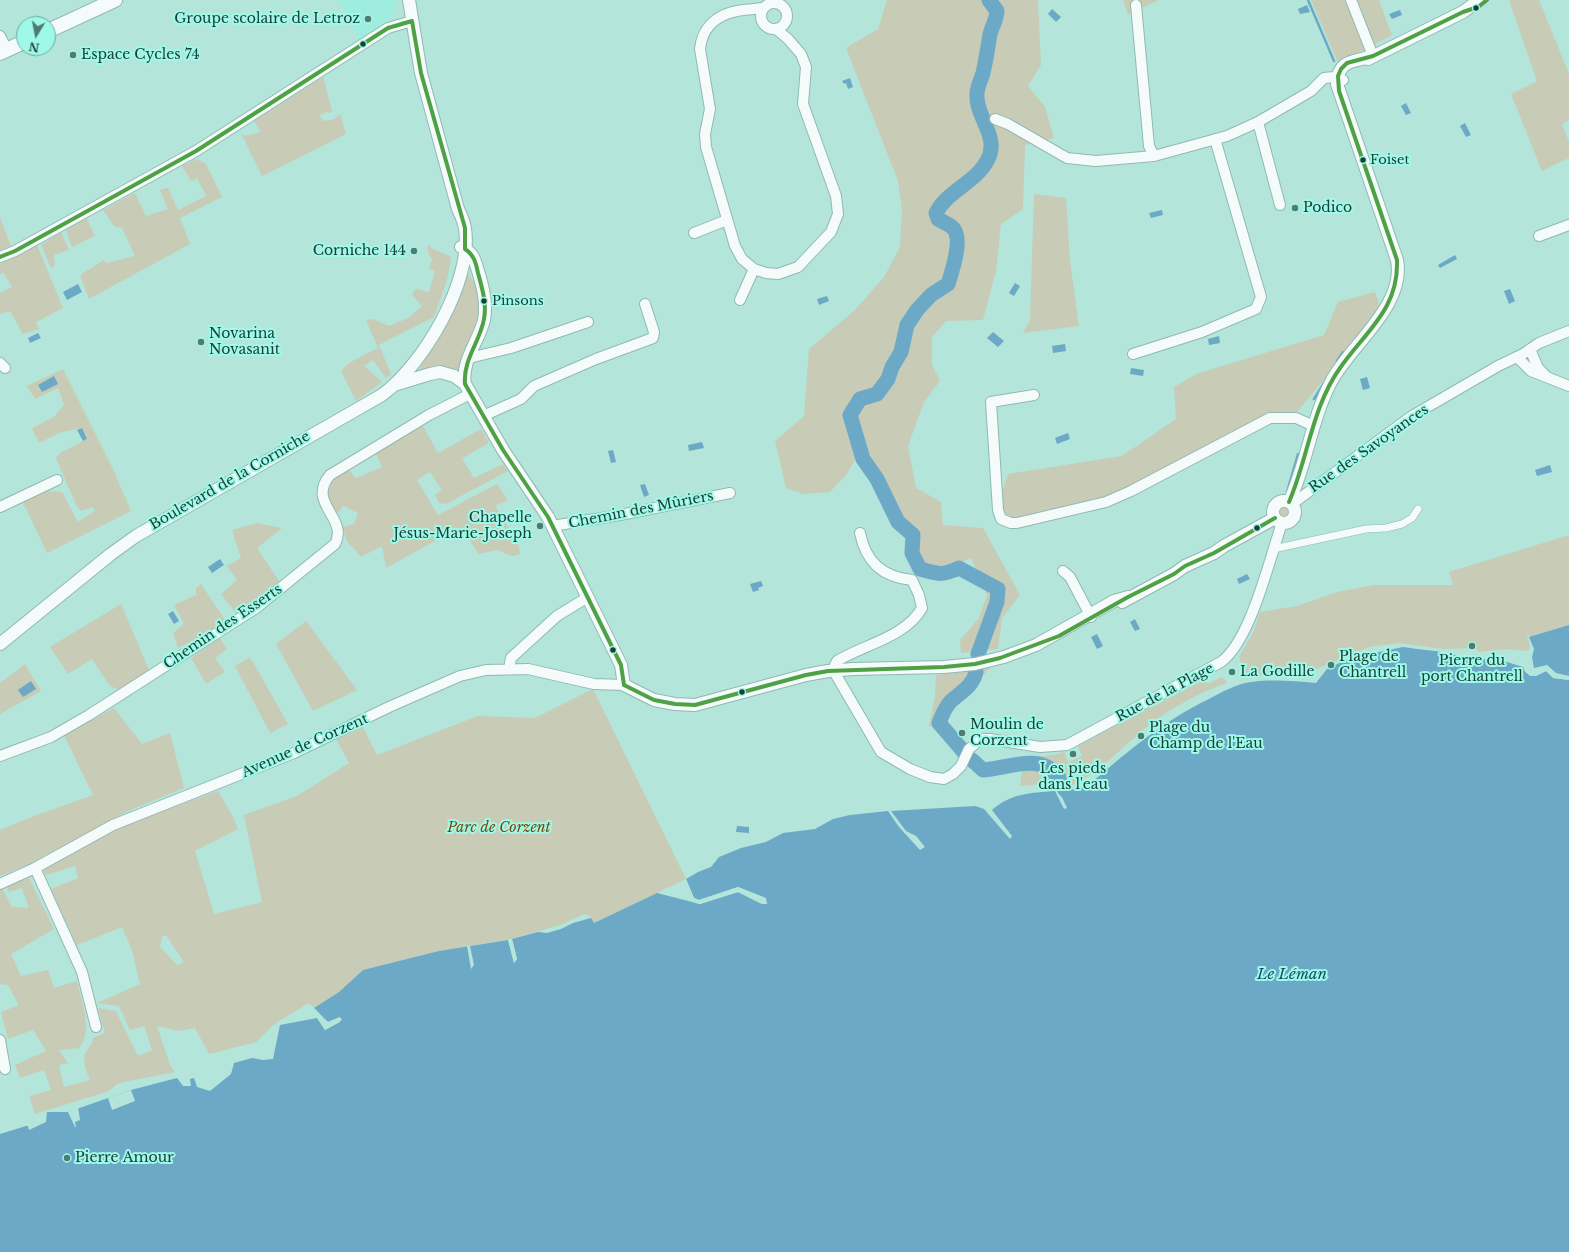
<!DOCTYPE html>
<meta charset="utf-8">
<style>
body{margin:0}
#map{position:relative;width:1569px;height:1252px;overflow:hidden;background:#b3e5db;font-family:"Libre Baskerville",serif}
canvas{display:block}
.north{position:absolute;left:16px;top:16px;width:40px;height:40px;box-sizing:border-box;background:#9ff9e8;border:1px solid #6aafa2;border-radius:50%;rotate:190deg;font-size:11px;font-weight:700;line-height:16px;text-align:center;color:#1b403a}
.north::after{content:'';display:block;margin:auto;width:14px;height:18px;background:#507a72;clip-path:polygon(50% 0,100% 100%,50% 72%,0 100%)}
</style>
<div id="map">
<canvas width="1569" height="1252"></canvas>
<div class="north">N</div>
</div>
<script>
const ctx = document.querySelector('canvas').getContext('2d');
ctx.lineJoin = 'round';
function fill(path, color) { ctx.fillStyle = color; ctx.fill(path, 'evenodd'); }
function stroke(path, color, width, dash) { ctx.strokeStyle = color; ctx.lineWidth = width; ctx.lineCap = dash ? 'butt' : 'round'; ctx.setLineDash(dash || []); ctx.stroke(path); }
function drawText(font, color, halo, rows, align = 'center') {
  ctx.font = font + ' "Libre Baskerville",serif'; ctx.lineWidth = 4; ctx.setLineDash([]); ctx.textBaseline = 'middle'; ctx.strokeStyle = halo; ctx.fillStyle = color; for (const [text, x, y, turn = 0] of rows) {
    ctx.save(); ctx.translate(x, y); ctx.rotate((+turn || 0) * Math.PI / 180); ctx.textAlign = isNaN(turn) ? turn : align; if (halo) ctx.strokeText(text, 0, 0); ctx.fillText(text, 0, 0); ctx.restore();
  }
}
fill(new Path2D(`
 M339 0H396V5L392 16 386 22 359 40Z`), '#9fedde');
fill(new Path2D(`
 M887 0H1038L1041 65 1028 86 1045 107 1054 138 1025 145 1023 209 1001 224 996 271 983 320 946 321 932 337V365L940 381 924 402 908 446 916 488 941 502 943 525 983 528 1020 595 1002 618 998 649 961 653 960 640 979 618 987 595 971 558 945 570 922 566 858 455 846 475 830 492 803 494 786 488 775 441 804 416 809 349 856 309 884 277 900 247 902 210 898 181 846 48 878 29Z
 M1123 0H1159L1128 14Z
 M1311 0H1379L1392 35 1338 63Z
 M1509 0H1539L1569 74V120L1562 124 1569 142V158L1542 171 1511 94 1537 81Z
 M323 77 332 111 329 113 326 112 319 116 324 121 334 119 340 114 346 134 262 176 240 131 244 136 261 132 254 121Z
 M197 159 206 164 222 197 180 218 190 244 89 299 80 275 104 260 107 263 135 256 122 228 114 226 103 210 135 193 146 216 168 209 160 190 168 188 178 210 206 196 197 178 191 181 182 166Z
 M1034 194 1066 198 1070 261 1079 326 1023 333 1030 320Z
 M0 217 11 246 0 250Z
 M86 217 95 236 72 247 66 230Z
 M61 232 69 250 54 255 55 266 51 268 41 245Z
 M429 244 431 248 451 257 447 280 434 317 379 345 391 374 386 378 373 360 364 366 382 382 356 401 341 371 349 363 378 348 366 320 373 319 389 326 408 318 422 306 412 294 416 289 429 292 435 271 429 269 432 260 427 249Z
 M37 245 63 308 36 322 39 329 23 334 10 311 0 314V293L12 287 4 273 0 274V264Z
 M466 270C472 279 479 290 481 301 485 321 467 356 460 375L418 373Z
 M1375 292 1380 307 1328 375 1297 412 1268 417 1131 487 1105 497 1018 519H1009L1003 516 1001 496 1008 474 1122 456 1176 419 1174 387 1196 374 1324 335 1338 302Z
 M63 369 113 469 131 511 47 553 23 502 45 491 62 492 78 522 95 511 93 507 81 511 76 505 56 458 60 453 87 439 82 428 61 432 39 443 32 428 54 417 64 405 58 388 35 399 27 386Z
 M423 426 438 453 481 429 489 443 462 458 474 478 503 464 508 471 446 504 439 503 435 495 442 490 430 472 417 480 438 515 497 484 508 500 495 506 518 542 520 554 512 556 497 550 479 554 460 527 386 568 382 546 361 557 347 541 342 527 354 524 358 513 343 506 338 513 327 501C328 484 334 477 348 469L356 478 382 467 375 452Z
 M1278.5 513a5.5 5.5 0 1 1 11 0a5.5 5.5 0 1 1-11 0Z
 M257 523 282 528 257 548 279 581 255 604 236 613 221 594 237 580 227 566 241 558 232 530Z
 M1569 535V625L1531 637 1527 634 1530 648 1527 651 1507 649 1479 652 1475 648 1444 649 1399 643 1369 647 1317 669 1269 674 1247 679 1239 657 1254 631 1260 612 1297 606 1337 592 1374 585H1453L1449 572Z
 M201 584 227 623 178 648 173 633 184 624 174 605 196 595V588Z
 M121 604 149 670 120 690 110 686 92 659 68 674 50 647Z
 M306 621 357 690 313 711 276 644Z
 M220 638 227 649 215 658 225 672 206 684 191 658Z
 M250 657 288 724 270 733 235 666Z
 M25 664 41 691 0 714V683Z
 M992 666 956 702 945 718 967 749 963 757 940 729 929 726 935 696 936 675 972 671Z
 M1222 677 1227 683C1200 692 1172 708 1149 725 1122 746 1089 786 1055 791L1052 783 1020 786 1024 758 1054 755 1064 752 1068 762 1082 756 1078 746 1205 679 1208 684Z
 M593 689 686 879 594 923 590 916 584 914 560 925 512 939 439 951 363 970 339 992 314 1008 309 1003 273 1025 256 1042 209 1054 195 1028 178 1031 157 1026 170 1065 175 1072 124 1082 117 1084 109 1091 35 1114 29 1096 51 1090 44 1070 20 1078 15 1065 46 1051 33 1030 8 1039 1 1012 19 1005 8 985 0 984V889L2 888 12 907 29 908 22 888 9 892 7 886 29 878 54 929 11 954 21 976 48 970 54 988 77 981C81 1001 94 1031 79 1048L59 1050 68 1063 59 1065 64 1087 90 1080C87 1072 81 1060 86 1052 89 1046 92 1045 93 1038L105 1033 98 1008 116 1011 138 1056 152 1050 144 1026 130 1030 119 1006 97 1003 140 984 132 950 122 927 77 945 51 889 78 878 75 866 46 875 43 869 124 825 218 791 233 817 238 829 195 851 214 914 262 902 244 815 297 796 349 763 335 737 362 725 377 755 478 716 535 718ZM166 935 184 962 177 965 160 947 162 937Z
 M114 708 142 744 170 733 184 788 130 810 29 864 0 876V830L34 816 93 795 64 735Z`), '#c8cbb6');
fill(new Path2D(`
 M1307 5 1310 12 1300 14 1298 9Z
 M1052 9 1061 17 1056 22 1048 14Z
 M1400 10 1402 15 1392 19 1389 14Z
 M850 78 853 87 848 89 846 83 844 84 842 81Z
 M1406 103 1411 113 1406 115 1401 106Z
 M1465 123 1471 135 1466 137 1460 126Z
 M1162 210 1163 215 1151 218 1149 213Z
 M1455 255 1457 259 1440 268 1438 265Z
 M1015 283 1020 286 1014 296 1009 293Z
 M78 284 82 292 67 300 63 292Z
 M1510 289 1515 301 1509 304 1504 291Z
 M827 296 829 301 819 305 817 299Z
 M993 332 1004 341 998 347 987 338Z
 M38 333 41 338 30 343 28 338Z
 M1219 336 1220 343 1209 345 1208 339Z
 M1065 344 1066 351 1053 353 1052 346Z
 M1131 368 1144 370 1143 376 1130 374Z
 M54 376 58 384 42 392 38 385Z
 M1367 377 1370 388 1363 390 1360 379Z
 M82 428 87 439 83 441 77 430Z
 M1068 433 1070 439 1057 444 1055 438Z
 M702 442 704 448 689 451 688 445Z
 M613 450 616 462 611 463 608 451Z
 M1550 465 1552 472 1537 476 1535 470Z
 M645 484 649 495 644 497 640 485Z
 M220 559 224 565 212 573 208 567Z
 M1247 574 1250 579 1239 584 1237 579Z
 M761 581 763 586 758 588 759 590 753 592 750 584Z
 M173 611 179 621 174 624 168 614Z
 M1135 619 1140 629 1135 631 1130 622Z
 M1569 625V676L1556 673 1547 665 1534 668 1532 657 1534 649 1529 637Z
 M1097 634 1103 646 1097 649 1091 637Z
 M1403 647C1419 650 1468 652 1476 665L1478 661 1482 659 1507 662 1523 667 1526 673 1536 676 1546 671 1554 678 1569 680V1252H0V1134L26 1126H28L29 1130 46 1122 47 1112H68L131 1090 177 1078 183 1086H191L190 1079 194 1078 197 1087 210 1091 231 1074 234 1063 252 1058 263 1060 273 1059 280 1025 317 1018 325 1030 340 1022V1017L328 1022 314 1008 339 992 363 970 439 951 508 940 514 963 517 959 512 939 538 932 547 933 561 929 573 923 591 918 594 923 657 893 700 904 738 892 762 904H767L766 898 738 887 699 900 694 898 686 879 698 872 711 867 719 857 741 848 766 842 783 833 815 829 833 819 850 815 888 811 899 827 920 850 925 847 916 836 906 831 891 811 975 806 984 809 1010 839 1012 836 992 810C1011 793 1031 793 1055 791L1064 809 1067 808 1059 791C1071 791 1082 788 1092 782 1131 749 1162 722 1209 699 1222 692 1236 684 1251 682 1273 679 1294 681 1316 683L1327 669 1350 658Z
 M31 681 36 689 23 697 18 690Z
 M737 826 749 827V833L736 832Z`), '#6ca9c6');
fill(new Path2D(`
 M1524 665 1526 669 1531 674 1546 669 1555 676 1569 678V680L1553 678 1546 671 1536 676H1530L1524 670Z
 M686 879 694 898 699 900 738 887 765 898 767 904H762L738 892 700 904 695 903 689 898 698 902 693 899 684 880Z
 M512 939 517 959 514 963 508 940Z
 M467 946H470L474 965 471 969Z
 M313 1007 325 1020 329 1022 340 1017 342 1020 325 1030 316 1016 319 1017 325 1027 339 1020 328 1024 313 1010Z
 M131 1090 135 1101 112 1110 108 1098Z
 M78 1107 80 1120 75 1122 76 1127H75L68 1112Z`), '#b3e5db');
stroke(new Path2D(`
 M1308 0 1334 61
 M1337 361 1343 352
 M1314 399 1324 383
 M1287 492 1298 454`), '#6ca9c6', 2.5);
stroke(new Path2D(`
 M978 654 997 602 998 589 959 568C942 576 937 574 920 569L912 553 913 535 898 522 877 479 863 459 850 415 860 399 877 394 888 379 892 367 901 352 907 325 917 310 931 295 948 284C952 271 964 237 952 227 948 224 943 222 938 219L936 213C947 191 975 183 987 161 1001 137 975 117 977 94 977 87 981 80 983 73 986 60 988 47 990 34 992 26 997 19 997 11L989 0
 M964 752 939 723C942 715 945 707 951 701 961 692 973 686 976 672
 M972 760 983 770C1005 769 1038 753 1056 774 1060 778 1062 785 1065 790`), '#6ca9c6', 15);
const pedestrian = new Path2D(`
 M1273 549 1366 529 1386 528 1402 524 1412 518 1418 509`);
const minor = new Path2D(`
 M1351 0 1373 56
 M761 16a13 13 0 1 1 26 0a13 13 0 1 1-26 0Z
 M1136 5 1149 146 1154 156
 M765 7C756 10 746 9 737 11 716 15 702 28 700 49L710 109 705 134 706 147 735 246 742 259 754 269 766 273 778 274 798 267 831 232 838 214 836 196 803 104 806 67 801 54 788 39 776 29
 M0 36 4 44
 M995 119 1008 124 1067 158 1096 161 1154 156 1227 136 1258 122 1311 91 1324 78 1334 77 1343 80
 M1258 122 1280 205
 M694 233 727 220
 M1539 236 1569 225
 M0 257 15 251 196 151 388 28 412 21
 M740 300 754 269
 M1530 349 1538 368 1546 376
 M1133 354 1202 332 1256 309 1261 297 1215 139
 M1517 357 1531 371 1569 386
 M469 358 511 348 588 322
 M0 363 5 368
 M1034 395 991 402 998 510 1001 519 1011 523H1017L1106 502 1131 491 1270 418H1296L1314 426
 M483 416 521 399 534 386 596 359 653 338 654 332 645 304
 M1292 504 1412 416 1498 366 1523 354 1539 343 1569 331
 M0 507 57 480
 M552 526 620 515 730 493
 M860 533C866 562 882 577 912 580L919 595 922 608C906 637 863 645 837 661L835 665 836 675 881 752 910 769 930 777 944 779 953 774 961 766 969 749 981 739H990L1040 747 1067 745 1221 662C1251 640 1269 560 1282 523
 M1063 571 1070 577 1091 617
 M509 669 511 658 557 616 588 597
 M0 756 51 737 89 715 256 608 335 544C349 518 306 503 330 475L429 415 470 394
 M35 868 82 972 96 1027
 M0 884 35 868 113 825 294 753 389 707 460 676 486 670 528 669 594 684 624 685
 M0 1040 5 1069`);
const tertiary = new Path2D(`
 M1368 59 1463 12 1479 0
 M461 247C473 252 475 260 478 271 483 287 487 303 484 320 479 341 461 361 465 384
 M394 385 430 374 440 372 454 376 465 384 503 450 548 517 621 665 624 685 654 700 675 704 695 705 806 675 828 671 853 669 944 667 975 664 1004 657 1036 645 1114 601 1128 597
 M1273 512a11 11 0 1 1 22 0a11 11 0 1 1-22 0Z
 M1289 502C1307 464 1311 420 1331 382 1350 345 1406 306 1397 260L1337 84C1338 58 1356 62 1373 56
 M1122 602 1174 574 1185 566 1214 553 1224 546 1275 518
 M0 644 111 554 136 536 382 395C423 365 473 281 465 229 464 222 461 215 458 209L421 73 409 0`);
const secondary = new Path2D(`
 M48 31 115 0
 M0 53 24 42`);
stroke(pedestrian, '#91b9b1', 8);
stroke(minor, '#91b9b1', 12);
stroke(tertiary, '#91b9b1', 14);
stroke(secondary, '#91b9b1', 16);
stroke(pedestrian, '#f4fbfa', 7);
stroke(minor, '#f4fbfa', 10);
stroke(tertiary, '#f4fbfa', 12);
stroke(secondary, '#f4fbfa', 14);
stroke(new Path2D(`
 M0 257 15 251 196 151 388 28 412 21 421 73 465 228V249C474 255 476 263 478 273 482 288 487 303 484 319 480 342 463 359 465 384L503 450 548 517 621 665 624 685
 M1289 502C1308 458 1312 407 1340 368 1366 331 1399 309 1397 260L1339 91 1338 76 1341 69 1347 63 1373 56 1463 12 1478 7 1487 0
 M624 685 654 700 675 704 695 705 806 675 828 671 944 667 975 664 1000 658 1059 636 1128 597 1174 574 1185 566 1214 553 1275 518`), '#4ea144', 4);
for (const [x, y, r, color] of [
 [1476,8,3.5,"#1b403a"],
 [368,19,4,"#507a72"],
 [363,44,3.5,"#1b403a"],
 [73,55,4,"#507a72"],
 [1363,160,3.5,"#1b403a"],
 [1295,208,4,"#507a72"],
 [414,251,4,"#507a72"],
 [484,301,3.5,"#1b403a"],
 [201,342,4,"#507a72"],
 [540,526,4,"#507a72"],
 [1257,528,3.5,"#1b403a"],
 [1472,646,4,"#507a72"],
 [613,650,3.5,"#1b403a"],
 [1331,665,4,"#507a72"],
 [1232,672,4,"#507a72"],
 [742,692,3.5,"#1b403a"],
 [962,733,4,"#507a72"],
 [1141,736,4,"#507a72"],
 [1073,754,4,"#507a72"],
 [67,1158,4,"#507a72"]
]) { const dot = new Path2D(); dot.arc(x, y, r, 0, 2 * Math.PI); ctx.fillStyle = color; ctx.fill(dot); stroke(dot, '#9ff9e8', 1.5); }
drawText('13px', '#1b403a', '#9ff9e8', [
 ["Foiset",1370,160],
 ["Pinsons",492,301]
], 'left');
drawText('14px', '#1b403a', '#9ff9e8', [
 ["Groupe scolaire de Letroz",360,19,"right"],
 ["Espace Cycles 74",81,55],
 ["Podico",1303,208],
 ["Corniche 144",406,251,"right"],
 ["Novarina",209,334],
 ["Novasanit",209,350],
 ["Chapelle",532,518,"right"],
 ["Jésus-Marie-Joseph",532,534,"right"],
 ["Plage de",1339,657],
 ["Chantrell",1339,673],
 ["Pierre du",1472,661,"center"],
 ["port Chantrell",1472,677,"center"],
 ["La Godille",1240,672],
 ["Moulin de",970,725],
 ["Corzent",970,741],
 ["Plage du",1149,728],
 ["Champ de l'Eau",1149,744],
 ["Les pieds",1073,769,"center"],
 ["dans l'eau",1073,785,"center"],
 ["Pierre Amour",75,1158]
], 'left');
drawText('14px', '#1b403a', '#9ff9e8', [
 ["Rue des Savoyances",1369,449,-35],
 ["Boulevard de la Corniche",230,481,-30],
 ["Chemin des Mûriers",641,510,-11],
 ["Chemin des Esserts",223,627,-34],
 ["Rue de la Plage",1165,693,-28],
 ["Avenue de Corzent",305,746,-24]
]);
drawText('italic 14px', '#7c4505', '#9ff9e8', [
 ["Parc de Corzent",499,828]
]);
drawText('italic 15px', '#154969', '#9ff9e8', [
 ["Le Léman",1292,975]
]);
</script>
